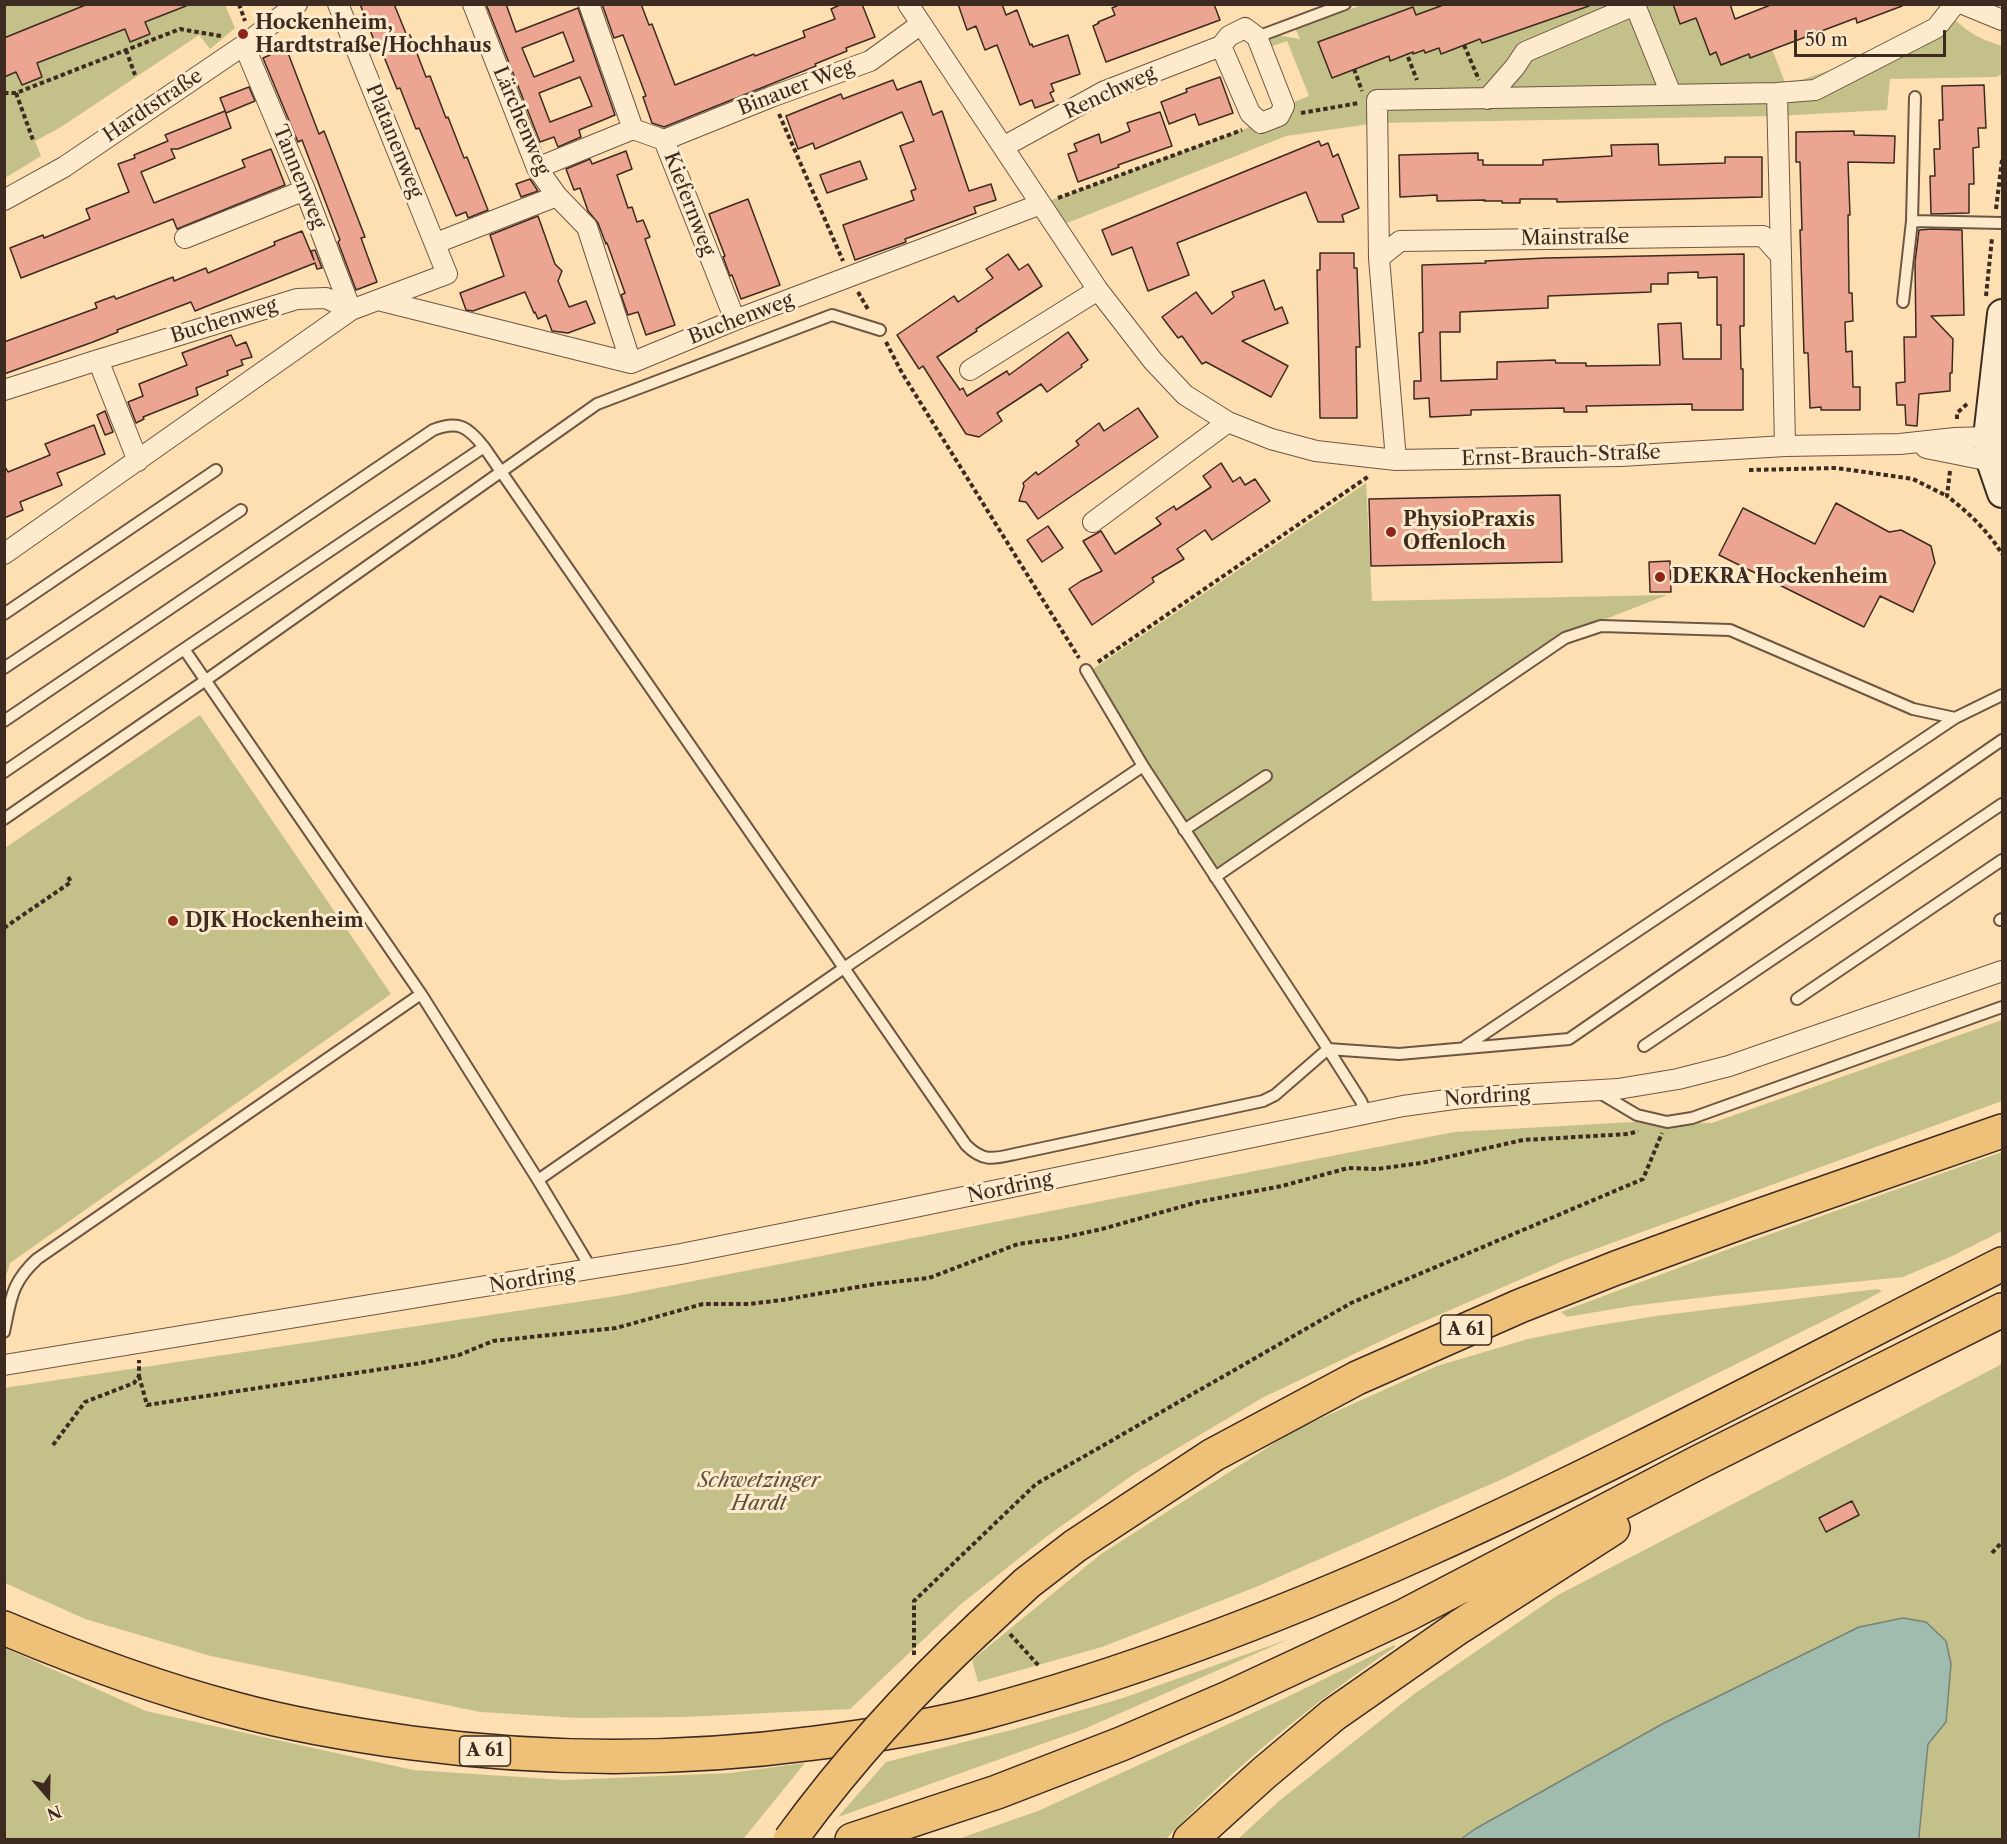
<!DOCTYPE html>
<meta charset="utf-8">
<style>
body{margin:0}
#map{position:relative;width:2007px;height:1844px;overflow:hidden;background:#fddfb1;font-family:"Libre Caslon Text",serif}
canvas{display:block}
.frame{position:absolute;inset:0;border:6px solid #3d2a20;pointer-events:none}
.north{position:absolute;left:18px;top:1766px;width:60px;height:60px;-webkit-text-stroke:4px #feeacc;paint-order:stroke;rotate:160deg;font-size:16px;font-weight:700;line-height:24px;text-align:center;color:#3d2a20}
.north::after{content:'';display:block;margin:auto;width:21px;height:27px;background:#3d2a20;clip-path:polygon(50% 0,100% 100%,50% 72%,0 100%)}
.scale{position:absolute;left:1794px;top:30px;width:152px;height:27px;box-sizing:border-box;border:3px solid #3d2a20;border-top:0;padding-left:8px;font-size:18px;line-height:21px;white-space:nowrap;color:#3d2a20;-webkit-text-stroke:4px #feeacc;paint-order:stroke}
</style>
<div id="map">
<canvas width="2007" height="1844"></canvas>
<div class="frame"></div>
<div class="north">N</div>
<div class="scale">50 m</div>
</div>
<script>
const ctx = document.querySelector('canvas').getContext('2d');
ctx.lineJoin = 'round';
function fill(path, color) { ctx.fillStyle = color; ctx.fill(path, 'evenodd'); }
function stroke(path, color, width, dash) { ctx.strokeStyle = color; ctx.lineWidth = width; ctx.lineCap = dash ? 'butt' : 'round'; ctx.setLineDash(dash || []); ctx.stroke(path); }
function drawText(font, color, halo, rows, align = 'center') {
  ctx.font = font + ' "Libre Caslon Text",serif'; ctx.lineWidth = 6; ctx.setLineDash([]); ctx.textBaseline = 'middle'; ctx.strokeStyle = halo; ctx.fillStyle = color; for (const [text, x, y, turn = 0] of rows) {
    ctx.save(); ctx.translate(x, y); ctx.rotate((+turn || 0) * Math.PI / 180); ctx.textAlign = isNaN(turn) ? turn : align; if (halo) ctx.strokeText(text, 0, 0); ctx.fillText(text, 0, 0); ctx.restore();
  }
}
fill(new Path2D(`
 M5 5H225L235 28 210 49 199 35 61 127 35 141 41 156 5 178Z
 M1362 5H1673L1680 24 1696 18 1700 30 1707 28 1705 42 1710 54 1716 52 1721 65 1749 54 1751 58 1772 49 1786 85 1896 48 1948 13C1967 32 1977 38 2002 46V74L1997 77 1890 79 1887 110 1777 116 1377 123 1286 136 1057 227 1041 204 1279 116 1284 106 1309 96 1287 41 1262 50 1259 41 1278 35 1300 39 1295 28Z
 M1366 483 1372 601 1667 595 1562 636 1216 872 1090 671Z
 M200 715 391 994 10 1263 5 1279V848Z
 M2002 1020V1101L1565 1260 1402 1331 1262 1398 1134 1474 1046 1537 961 1604 850 1709 684 1717 577 1718 480 1712 211 1656 85 1619 5 1583 4 1388 617 1296 1454 1132 1633 1122 1712 1123Z
 M2002 1152V1231L1950 1257 1903 1277 1723 1295 1631 1306 1567 1317 1561 1312 1734 1247Z
 M1878 1289 1882 1291 1860 1303 1507 1477 1256 1587 1102 1647 978 1682 972 1660 1101 1554 1295 1430 1437 1366 1528 1339 1588 1327 1656 1316Z
 M2002 1364V1839H1920L1919 1836 1928 1744 1946 1722 1475 1829 1461 1839 1237 1840 1279 1801 1414 1694 1558 1595Z
 M1289 1639 1084 1729 838 1817 886 1762 1015 1729 1120 1699Z
 M1394 1645 1395 1647C1313 1703 1234 1767 1166 1839H958L1038 1811 1281 1700Z
 M5 1648 146 1711 413 1770 566 1780 730 1773 805 1763 744 1838 736 1839H5Z`), '#c3c189');
const water = new Path2D(`
 M1903 1618 1926 1622 1946 1641 1951 1664 1946 1722 1928 1744 1919 1836 1920 1839H1461L1475 1829 1664 1723 1859 1627Z`);
fill(water, '#9fbcaf');
stroke(water, '#788276', 1.5);
const building = new Path2D(`
 M88 4H186V6L145 22 150 34 130 42 125 29 37 63 42 77 22 85 16 72 4 77V38Z
 M360 4H394L407 36 410 35 426 77 430 76 446 118 448 117 464 158 467 157 488 210 468 218 466 212 456 216 419 128 416 129 400 88 397 89 380 47 377 48Z
 M486 4H506L516 32 578 8 615 115 579 130 581 137 558 147 554 137 540 142ZM563 32 574 61 534 77 522 48ZM580 77 592 106 550 122 539 93Z
 M602 4H641L649 25 652 24 675 85 754 54 755 56 805 37 803 31 835 19 831 9 842 4H862L875 37 846 48 847 51 815 64 816 66 664 127 652 123 643 97 646 96 623 35 614 38Z
 M958 4H1002L1006 15 1017 10 1030 45 1032 44 1033 47 1068 35 1080 74 1051 84 1054 91 1050 93 1054 101 1035 108 1032 100 1020 105 997 45 985 50 976 26 967 30Z
 M1121 4H1214L1220 20 1106 62 1093 26 1099 23 1098 22 1115 15 1112 8Z
 M1446 4H1589V6L1482 43 1480 39 1441 54 1439 48 1425 53 1424 50 1413 54V52L1390 61 1389 56 1332 78 1318 42 1413 7 1416 15Z
 M1673 4H1730L1735 19 1773 4H1902V6L1857 23 1856 18 1750 58 1749 54 1721 65 1716 52 1710 55 1696 18 1680 24Z
 M283 40 319 134 324 131 365 237 361 238 377 282 356 290 338 242 340 240 302 140 298 142 263 58 270 55 266 47Z
 M1220 77 1233 113 1199 125 1195 114 1169 124 1161 102 1187 92 1186 89Z
 M893 80 897 90 921 81 933 115 942 111 969 191 991 184 996 200 974 207 976 213 905 239 906 242 855 260 843 225 914 200 911 191 916 189 900 146 914 141 902 112 815 149 813 143 798 149 786 116 841 94 843 99Z
 M1984 85 1986 128H1978L1979 147 1973 148 1974 184H1969V213L1931 214 1930 176H1935L1934 149H1940L1939 120H1943L1942 86Z
 M249 87 255 101 226 113 220 98Z
 M225 111 231 128 178 149H171L175 158 141 172 154 203 245 167 242 160 271 149 285 185 177 229 173 219 21 278 10 248 43 235 44 238 90 219 86 209 129 192 118 164 135 158 134 155 168 141 165 135Z
 M1160 112 1172 146 1118 165 1119 167 1078 182 1068 154 1077 151 1074 144 1099 134 1101 143 1130 131 1127 123Z
 M1854 131V135L1895 136 1894 163 1848 162 1850 215H1848L1849 293H1852L1853 321 1845 322 1846 352 1852 351 1853 387H1860V410H1821V407L1810 408 1808 353H1804L1800 230H1802L1800 162H1796V132Z
 M1319 141 1321 146 1328 143 1333 157 1338 154 1359 208 1342 215 1344 222H1318L1306 192 1177 243 1189 275 1148 291 1132 247 1112 255 1102 230Z
 M1658 144 1659 165 1725 163V157H1762V197L1557 202V199H1520V203H1502V201H1484L1485 200 1437 201V195L1400 197 1399 155 1478 153V160H1483V165H1543V160L1612 156 1611 145Z
 M626 151 632 169 617 175 628 208 632 207 637 222 643 220 650 237 645 239 675 325 646 335 638 312 628 315 621 295 625 293 607 243 606 244 598 223 588 211 580 188 574 190 566 169 590 159 592 164Z
 M860 161 867 179 827 193 820 175Z
 M530 179 538 191 521 197 516 184Z
 M748 199 780 285 741 299 732 275 730 276 723 257 725 256 709 214Z
 M538 216 555 264 562 271 558 281 569 307 586 301 595 323 568 333 552 331 546 315 538 319 535 312 534 313 525 292 473 311 466 310 460 293 504 276 490 235Z
 M1932 229 1962 230 1964 315 1931 316 1953 339 1952 373H1950V391L1919 394 1917 426 1906 425 1905 405H1897L1896 383 1905 382 1904 337H1916L1915 262 1919 230Z
 M302 231 314 260 311 251 315 250 322 268 317 269 315 263 195 311 191 302 117 330 118 332 93 342 4 374V342L97 308 95 303 114 296 116 299 173 277 174 281 206 268 208 273 275 245 274 242Z
 M1320 253H1354V268H1357L1359 322 1360 347H1356L1357 418H1320L1317 270H1320Z
 M1008 254 1019 270 1028 264 1042 286 976 329 977 331 937 357 960 390 963 388 967 396 1007 371 1009 375 1068 332 1088 360 1081 365 1082 367 1047 392 1041 384 997 413 1002 421 979 437 966 434 923 366 919 369 897 335 954 296 958 302 993 278 986 269Z
 M1744 254V326H1740L1741 369H1743V410H1692V404L1586 406 1587 412H1564V408L1471 410V415L1430 417 1429 398 1414 399V381H1421L1419 333 1423 332 1422 265 1486 263 1485 261 1546 258ZM1698 272V278L1717 277V325H1721V359H1683L1681 323 1658 324 1660 365 1586 366V363H1556L1555 360 1497 362V379L1441 381 1440 332H1460V312L1548 308V296L1651 292V284H1668V273Z
 M1264 280 1275 310 1282 307 1288 323 1242 341 1288 366 1271 397 1206 362 1202 364 1182 336 1178 338 1162 317 1196 292 1212 314 1234 297 1232 292Z
 M231 335 236 346 246 342 252 357 241 360 243 365 227 371 228 375 196 388 198 395 143 417 144 419 136 423 128 402 143 396 139 384 187 365 182 353Z
 M1138 408 1158 437 1038 519 1026 502 1019 501 1024 486 1023 483 1036 472 1038 475 1079 445 1076 441 1099 423 1104 431Z
 M105 411 113 432 105 435 97 415Z
 M94 425 105 454 57 473 62 485 20 502 23 510 4 518V465L8 472 50 455 45 444Z
 M1221 463 1233 482 1240 477 1245 485 1255 479 1270 501 1212 540 1205 530 1177 549 1184 559 1152 578 1154 582 1092 625 1069 589 1081 581 1102 571 1083 541 1101 531 1115 554 1161 524 1156 518 1174 506 1176 510 1211 487 1203 476Z
 M1560 495 1562 562 1371 566 1369 499Z
 M1836 503 1889 532 1901 530 1931 546 1935 563 1913 612 1880 596 1864 627 1719 555 1743 508 1815 544Z
 M1048 526 1063 548 1042 562 1027 540Z
 M1670 561 1671 592H1650L1649 562Z
 M1852 1501 1859 1515 1826 1532 1819 1518Z`);
fill(building, '#eba591');
stroke(building, '#3d2a20', 1.5);
const service = new Path2D(`
 M1257 37 1345 4
 M1915 97 1912 221 2002 223
 M1903 302 1912 221
 M4 614 216 470
 M4 668 241 510
 M1086 670 1143 766
 M4 721 433 430C459 420 468 427 484 447
 M4 772 184 649
 M4 819 206 680 597 404 832 315 880 330
 M1184 830 1266 776
 M1215 877 1565 638 1601 626 1730 630 1913 709 1955 718
 M2000 920 2002 919
 M1797 999 2002 860
 M1466 1046 1955 718 2002 695
 M1644 1046 2002 804
 M1600 1093 1637 1115 1667 1122 1692 1118 2002 1007
 M1366 1113 1361 1101 1328 1049 1275 1095 1263 1101 1015 1154C993 1159 983 1162 966 1145L844 968 1143 766 1328 1049 1399 1054 1569 1039 2002 740
 M538 1180 844 968 484 447 184 649 421 994 538 1180 592 1270
 M4 1332C11 1299 11 1283 37 1259L421 994`);
const minor = new Path2D(`
 M473 4 537 168 557 196 587 227 631 363
 M589 4 633 129 664 140 735 320
 M908 4 1098 290 1153 361 1185 395 1228 422 1271 439 1316 451 1396 460 1621 456 1785 446 1900 444 1955 438 1988 437
 M1963 4 2002 20
 M244 45 305 190 351 310
 M1487 99 1515 67 1525 52 1635 5 1671 94
 M664 140 771 97 870 61 921 24
 M1003 147 1105 91 1221 46 1250 113 1261 123 1279 116 1284 106 1257 37 1245 28 1229 36 1221 46
 M537 168 633 129
 M4 200 64 167 244 45 297 4
 M185 238 305 190
 M436 243 557 196
 M1781 256 1777 93 1815 90 1936 28 1955 4
 M1379 258 1377 100 1777 93
 M378 300 631 363
 M98 360 138 461
 M631 363 735 320 1041 204
 M970 370 1098 290
 M4 390 98 360 297 299 326 298 351 310
 M1926 448 1991 461
 M1396 460 1379 258 1400 241 1763 236 1781 256 1785 446
 M1093 522 1228 422
 M4 554 351 310 447 274 338 4
 M4 1365 681 1254 891 1212 1403 1106 1461 1098 1618 1089 1678 1079 1729 1066 2002 971`);
const secondary = new Path2D(`
 M2002 314 1988 437 1991 461 2002 493`);
const motorway = new Path2D(`
 M980 1627 1027 1583 1075 1546 1213 1455 1357 1378 1520 1306 1616 1268 1747 1220 2002 1131
 M4 1628C80 1660 156 1688 235 1709 293 1725 353 1735 412 1743 548 1761 680 1761 815 1743 871 1736 928 1727 982 1713 1343 1616 1671 1431 2002 1264
 M852 1840 997 1792 1121 1744 1226 1699 1406 1615 1697 1463 2002 1310
 M1190 1840 1264 1773 1333 1715 1459 1627 1613 1528`);
stroke(service, '#6d5744', 14);
stroke(minor, '#6d5744', 22);
stroke(secondary, '#3d2a20', 32);
stroke(motorway, '#3d2a20', 36);
stroke(new Path2D(`
 M239 4 245 21
 M1464 45 1479 80
 M126 50 135 75
 M1408 57 1417 80
 M1354 69 1362 91
 M4 93H16L180 29 221 36
 M16 93 33 140
 M1301 113 1359 103
 M779 114 843 261
 M1058 198 1242 130
 M1996 209 2002 160
 M858 292 869 311
 M1986 296 1992 238
 M886 342 902 373 1079 658
 M1957 419V413L1967 404
 M1749 470 1836 468 1865 472 1913 479 1947 496
 M1950 471 1947 496C1968 512 1989 532 2002 554
 M1098 662 1369 476
 M4 928 71 882 67 875
 M139 1376 147 1405 421 1363 459 1355 493 1341 616 1328 703 1304H749L782 1300 875 1284 929 1278 1018 1244 1061 1238 1102 1229 1198 1202 1282 1186 1348 1168 1377 1169 1421 1163 1523 1140 1629 1134 1638 1131
 M53 1445 85 1402 134 1383 139 1376V1360
 M1992 1553 2002 1542
 M1010 1634 1039 1666
 M914 1655V1601L1036 1484 1351 1303 1643 1179 1662 1133`), '#3d2a20', 4, [4.5, 3]);
stroke(service, '#feeacc', 10);
stroke(minor, '#feeacc', 20);
stroke(secondary, '#feeacc', 28);
stroke(motorway, '#eec078', 33);
const motorwayBridge = new Path2D(`
 M790 1840C847 1762 910 1692 980 1627`);
stroke(motorwayBridge, '#3d2a20', 36, []);
stroke(motorwayBridge, '#eec078', 33);
for (const [x, y, r, color] of [
 [243,34,6,"#8f2418"],
 [1391,532,6,"#8f2418"],
 [1660,577,6,"#8f2418"],
 [173,921,6,"#8f2418"]
]) { const dot = new Path2D(); dot.arc(x, y, r, 0, 2 * Math.PI); ctx.fillStyle = color; ctx.fill(dot); stroke(dot, '#feeacc', 2); }
for (const [x, y, w] of [
 [1466,1330,51],
 [485,1751,51]
]) { const box = new Path2D(); box.roundRect(x - w / 2, y - 15, w, 30, 4.5); ctx.fillStyle = '#feeacc'; ctx.fill(box); stroke(box, '#3d2a20', 1.5); }
drawText('bold 18px', '#3d2a20', null, [
 ["A 61",1466,1330],
 ["A 61",485,1751]
]);
drawText('bold 20px', '#3d2a20', '#feeacc', [
 ["Hockenheim,",255,23],
 ["Hardtstraße/Hochhaus",255,46],
 ["PhysioPraxis",1403,520],
 ["Offenloch",1403,543],
 ["DEKRA Hockenheim",1672,577],
 ["DJK Hockenheim",185,921]
], 'left');
drawText('20px', '#3d2a20', '#feeacc', [
 ["Binauer Weg",796,88,-21],
 ["Renchweg",1110,93,-25],
 ["Hardtstraße",153,106,-34],
 ["Lärchenweg",521,121,67],
 ["Platanenweg",394,141,68],
 ["Tannenweg",299,177,68],
 ["Kiefernweg",689,204,69],
 ["Mainstraße",1575,238,-1],
 ["Buchenweg",741,319,-21],
 ["Buchenweg",224,321,-17],
 ["Ernst-Brauch-Straße",1561,456,-2],
 ["Nordring",1487,1097,-4],
 ["Nordring",1010,1188,-12],
 ["Nordring",532,1280,-9]
]);
drawText('italic 20px', '#5e503a', '#feeacc', [
 ["Schwetzinger",759,1481],
 ["Hardt",759,1504]
]);
</script>
